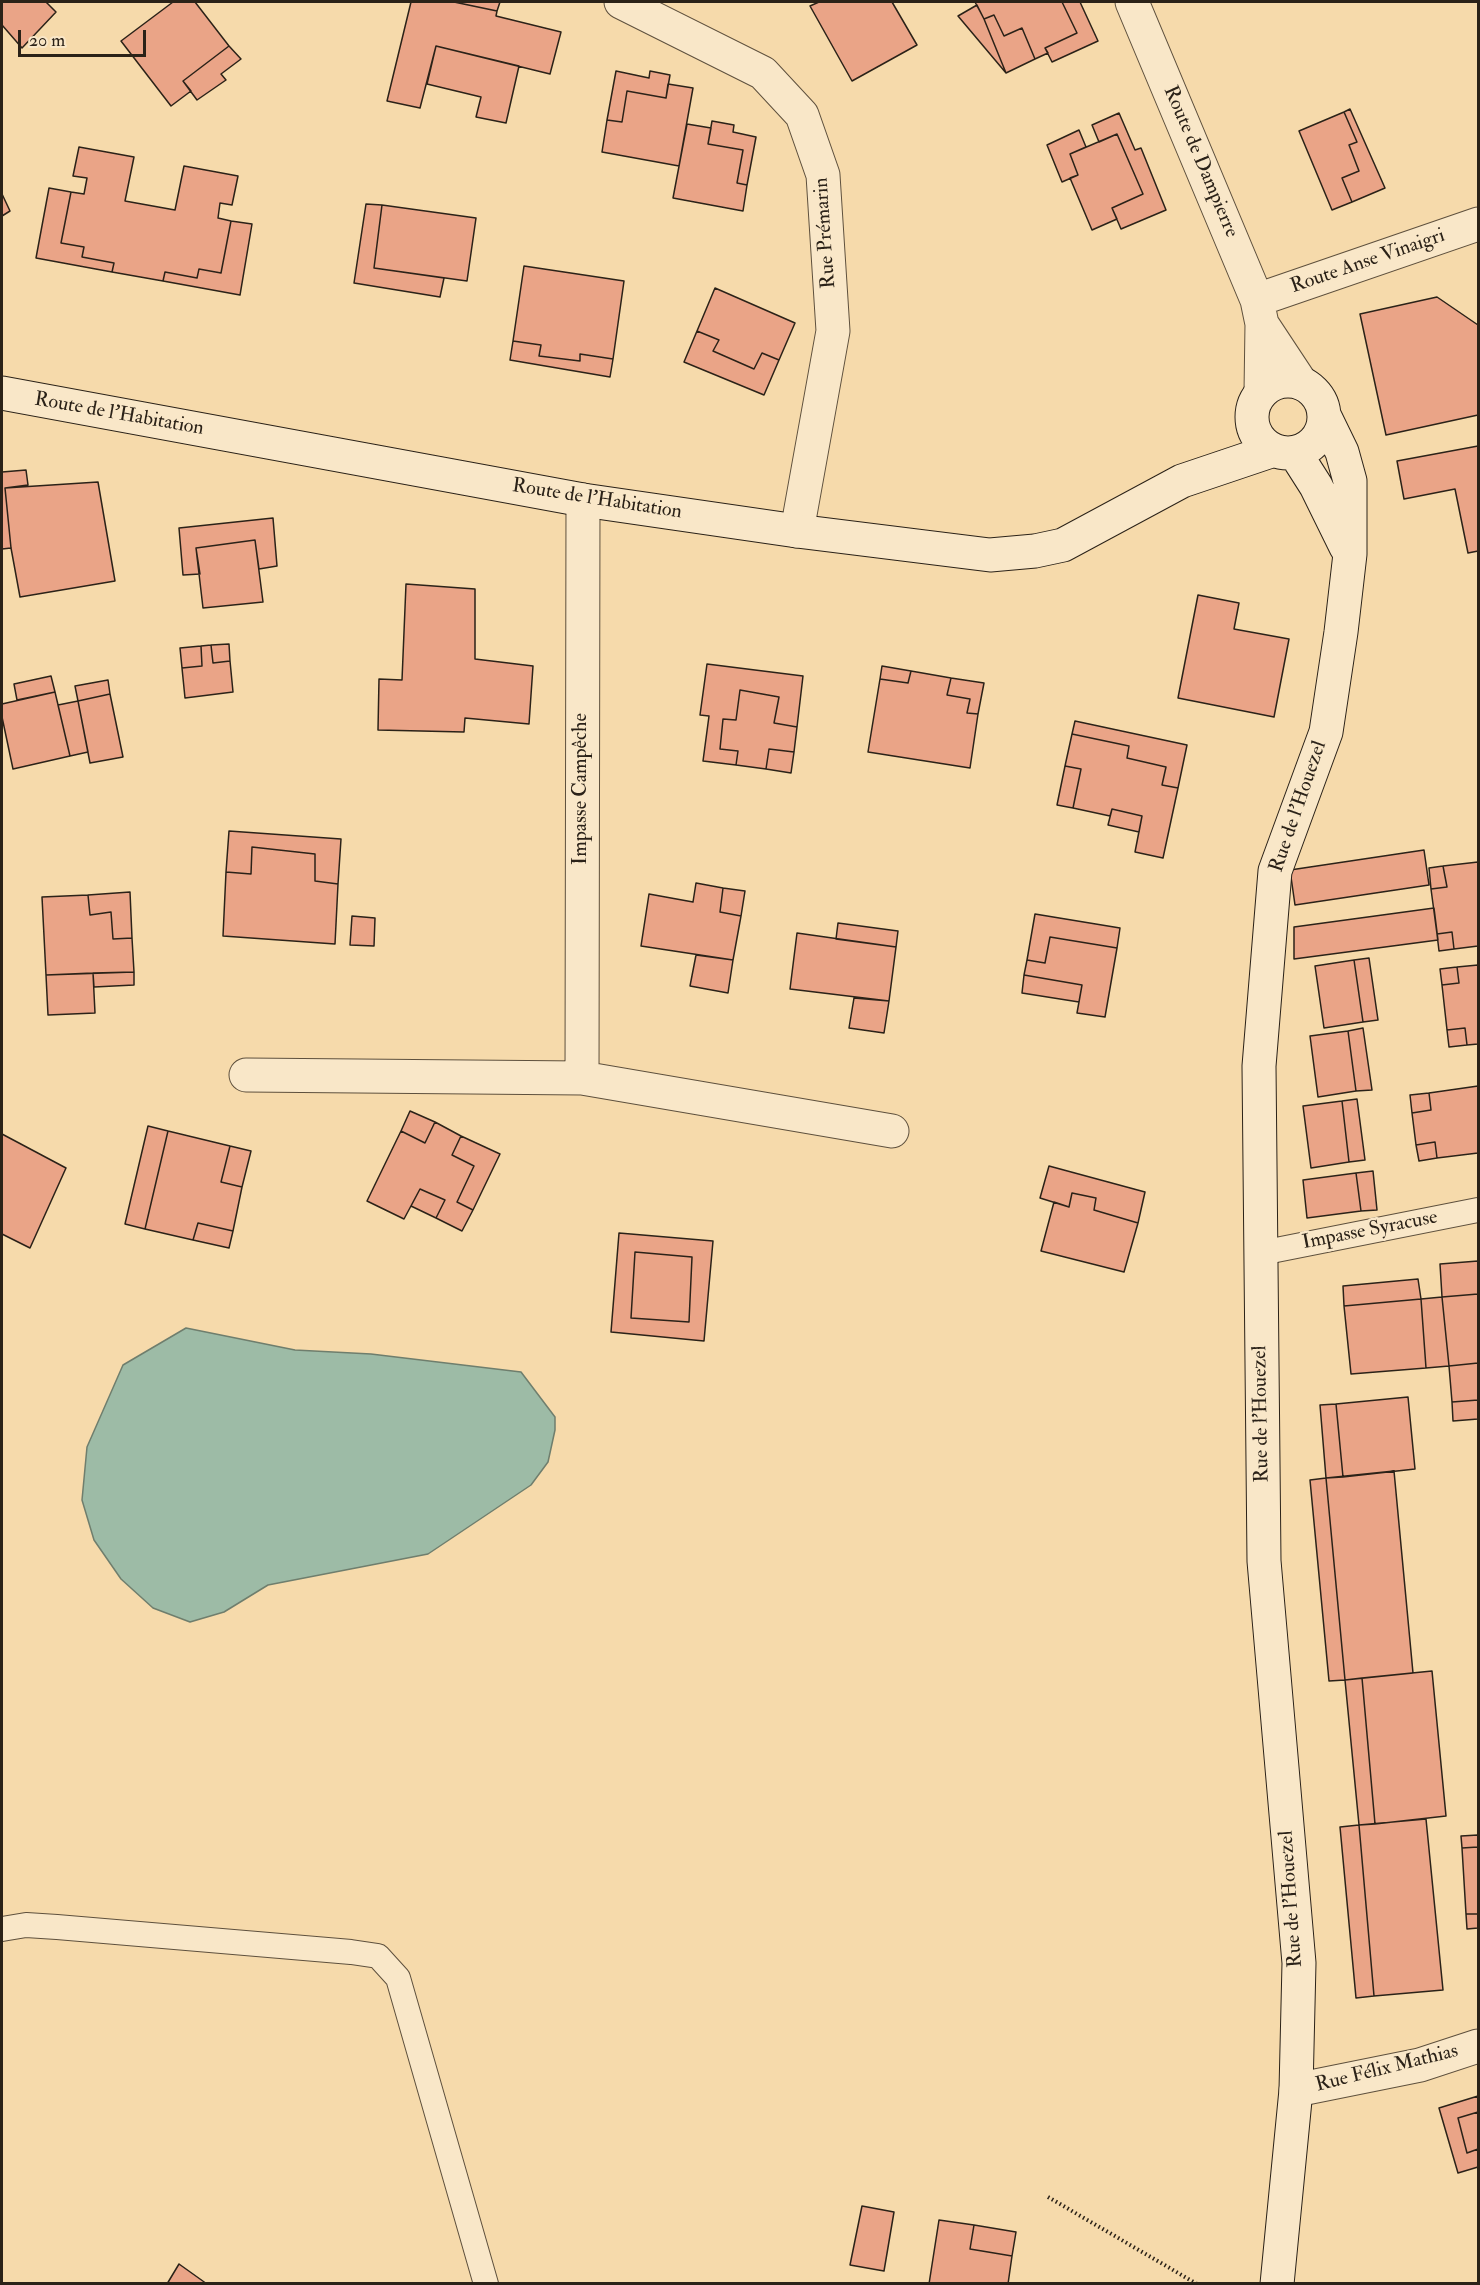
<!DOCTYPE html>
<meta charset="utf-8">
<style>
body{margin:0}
#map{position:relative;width:1480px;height:2285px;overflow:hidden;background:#f6daab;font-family:"IM FELL Double Pica",serif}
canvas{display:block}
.frame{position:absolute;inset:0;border:3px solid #2b2218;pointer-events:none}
.scale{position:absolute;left:18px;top:30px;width:128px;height:27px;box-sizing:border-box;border:3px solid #2b2218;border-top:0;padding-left:8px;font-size:18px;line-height:21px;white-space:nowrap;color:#2b2218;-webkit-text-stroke:4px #f9e7c8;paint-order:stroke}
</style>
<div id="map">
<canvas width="1480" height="2285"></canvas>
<div class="frame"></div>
<div class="scale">20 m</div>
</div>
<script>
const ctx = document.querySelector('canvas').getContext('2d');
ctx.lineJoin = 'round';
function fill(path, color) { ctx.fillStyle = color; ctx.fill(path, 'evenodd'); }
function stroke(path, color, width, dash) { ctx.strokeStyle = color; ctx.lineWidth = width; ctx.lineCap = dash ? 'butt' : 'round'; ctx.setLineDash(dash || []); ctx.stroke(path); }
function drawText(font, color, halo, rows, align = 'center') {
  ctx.font = font + ' "IM FELL Double Pica",serif'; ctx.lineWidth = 5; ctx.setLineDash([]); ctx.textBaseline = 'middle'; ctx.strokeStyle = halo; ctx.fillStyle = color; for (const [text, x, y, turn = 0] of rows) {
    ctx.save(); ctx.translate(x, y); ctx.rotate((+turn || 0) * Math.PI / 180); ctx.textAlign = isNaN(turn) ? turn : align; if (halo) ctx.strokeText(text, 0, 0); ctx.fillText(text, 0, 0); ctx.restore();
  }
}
const water = new Path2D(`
 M186 1328 295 1350 371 1354 521 1372 555 1417V1430L548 1462 531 1485 428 1554 268 1585 224 1612 190 1622 153 1608 121 1579 94 1540 82 1500 87 1447 123 1365Z`);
fill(water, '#9dbba6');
stroke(water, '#6f7e6d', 1.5);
const building = new Path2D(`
 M2 2H46L56 12 22 48 2 25Z
 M173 2H195L229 46 183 81 191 91 171 106 121 41Z
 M411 2H454L497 11 496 16 561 32 550 74 436 46 420 108 387 101Z
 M454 2H500L497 11Z
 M819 2H892L917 45 852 81 810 6Z
 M975 2H1062L1077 33 1045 48 1048 53 1035 59 1022 28 1004 36 994 15 984 19Z
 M1062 2H1080L1098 41 1052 62 1045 48 1077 33Z
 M977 5 984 19 1006 73 958 16Z
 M994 15 1004 36 1022 28 1035 59 1006 73 984 19Z
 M229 46 241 59 221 74 226 80 197 100 183 81Z
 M436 46 519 66 506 123 476 117 481 97 427 84Z
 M616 71 649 78 650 71 670 75 666 98 627 91 622 122 607 120Z
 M668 84 693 88 679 166 602 152 607 120 622 122 627 91 666 98Z
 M1350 109 1385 188 1352 202 1342 178 1359 171 1349 145 1357 142 1344 112Z
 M1344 112 1357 142 1349 145 1359 171 1342 178 1352 202 1332 210 1299 131Z
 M1119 113 1135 150 1141 148 1166 210 1121 229 1112 208 1143 194 1117 134 1099 142 1092 125Z
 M712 121 734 125 733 132 756 137 747 185 737 183 743 150 708 144Z
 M687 124 711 128 708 144 743 150 737 183 747 185 743 211 673 198Z
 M1079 130 1086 147 1070 154 1078 175 1062 182 1047 145Z
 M1117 134 1143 194 1112 208 1117 219 1092 230 1070 178 1078 175 1070 154Z
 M79 147 134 157 125 201 175 210 184 166 238 176 232 205 220 203 218 218 231 221 221 273 199 269 197 278 165 272 163 281 112 272 114 263 82 257 84 247 61 243 71 192 84 194 87 178 73 176Z
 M49 188 71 192 61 243 84 247 82 257 114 263 112 272 36 258Z
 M2 194 10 211 2 216Z
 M366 204 382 205 374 268 444 278 440 297 354 283Z
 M382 205 476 218 467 281 374 268Z
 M231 221 252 224 240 295 163 281 165 272 197 278 199 269 221 273Z
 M524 266 624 281 613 359 580 354V361L539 356 541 345 513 341Z
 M715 288 795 323 779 360 762 353 754 369 713 351 719 340 697 331Z
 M1437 297 1478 325V415L1386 435 1360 314Z
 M697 331 719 340 713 351 754 369 762 353 779 360 764 395 684 362Z
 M513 341 541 345 539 356 580 361V354L613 359 610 377 510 360Z
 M1478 446V551L1468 553 1455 489 1404 499 1397 461Z
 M26 470 28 485 5 488 11 548 2 549V472Z
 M98 482 115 581 20 597 11 548 5 488Z
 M273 518 277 566 259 569 255 540 196 548 200 574 183 575 179 528Z
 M255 540 263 602 203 608 196 548Z
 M406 584 475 589V659L533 666 529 724 465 718 464 732 378 730 379 679 402 680Z
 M1198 595 1239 603 1234 629 1289 639 1274 717 1178 698Z
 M229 644 230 661 213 663 211 645Z
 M211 645 213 663 230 661 233 692 185 698 182 668 202 666 201 646Z
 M201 646 202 666 182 668 180 648Z
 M707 664 803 676 797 727 774 723 779 697 740 690 736 720 723 719 720 749 738 751 736 765 703 761 709 716 700 715Z
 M882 666 911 671 908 683 880 679Z
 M911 671 951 678 947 695 970 699 967 713 978 714 970 768 868 752 880 679 908 683Z
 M51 676 55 692 17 700 14 684Z
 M951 678 984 683 978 714 967 713 970 699 947 695Z
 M108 680 110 694 78 701 75 686Z
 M740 690 779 697 774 723 797 727 794 752 769 749 766 769 736 765 738 751 720 749 723 719 736 720Z
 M55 692 70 756 13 769 2 717V704Z
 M110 694 123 757 90 763 78 701Z
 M78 701 88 752 70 756 58 705Z
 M1075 721 1187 745 1178 788 1162 785 1166 767 1127 758 1129 746 1072 734Z
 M1072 734 1129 746 1127 758 1166 767 1162 785 1178 788 1163 858 1135 852 1142 816 1112 809 1110 816 1073 808 1081 769 1065 766Z
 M769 749 794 752 791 773 766 769Z
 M1065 766 1081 769 1073 808 1057 805Z
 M1112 809 1142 816 1139 832 1108 825Z
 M229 831 341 839 338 884 315 881V854L252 847 251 874 226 872Z
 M252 847 315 854V881L338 884 335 944 223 936 226 872 251 874Z
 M1424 850 1429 885 1295 905 1290 870Z
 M1478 862V946L1454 949 1452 932 1437 934 1431 889 1447 887 1443 866Z
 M1443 866 1447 887 1431 889 1429 868Z
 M696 883 723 888 720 912 741 916 733 960 641 946 649 894 693 902Z
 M723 888 745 891 741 916 720 912Z
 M130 892 132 938 113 939 111 912 90 915 88 895Z
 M88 895 90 915 111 912 113 939 132 938 134 972 46 975 42 897Z
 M1434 908 1438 940 1294 959V927Z
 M1035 914 1120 928 1117 948 1050 937 1045 963 1027 960Z
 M352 916 375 918 374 946 350 945Z
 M838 923 898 931 896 947 836 939Z
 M1452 932 1454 949 1439 951 1437 934Z
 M797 933 896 947 889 1001 790 989Z
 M1050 937 1117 948 1105 1017 1077 1013 1082 985 1024 975 1027 960 1045 963Z
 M696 955 733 960 728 993 690 986Z
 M1369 958 1378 1020 1363 1022 1354 960Z
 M1354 960 1363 1022 1324 1028 1315 966Z
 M1478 965V1044L1467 1045 1465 1028 1447 1030 1442 985 1459 983 1457 967Z
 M1457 967 1459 983 1442 985 1440 969Z
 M134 972V985L94 987 93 973Z
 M93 973 95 1013 48 1015 46 975Z
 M1024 975 1082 985 1079 1002 1022 993Z
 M854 998 889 1001 884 1033 849 1028Z
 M1363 1028 1372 1090 1356 1091 1348 1031Z
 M1465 1028 1467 1045 1449 1047 1447 1030Z
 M1348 1031 1356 1091 1318 1097 1310 1036Z
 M1478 1086V1153L1437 1158 1435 1142 1416 1145 1412 1113 1431 1110 1429 1093Z
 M1429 1093 1431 1110 1412 1113 1410 1095Z
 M1357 1099 1365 1160 1349 1162 1342 1101Z
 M1342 1101 1349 1162 1311 1168 1303 1106Z
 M410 1111 435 1122 425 1143 401 1131Z
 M435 1122 461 1136 452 1155 474 1166 457 1202 473 1210 462 1231 436 1218 445 1200 420 1189 404 1219 367 1201 401 1131 425 1143Z
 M148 1126 168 1131 145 1229 125 1224Z
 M168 1131 230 1146 221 1182 242 1187 233 1231 198 1223 193 1240 145 1229Z
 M2 1134 66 1168 30 1248 2 1234Z
 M461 1136 500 1154 473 1210 457 1202 474 1166 452 1155Z
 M1435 1142 1437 1158 1419 1161 1416 1145Z
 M230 1146 251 1151 242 1187 221 1182Z
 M1049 1166 1145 1192 1138 1223 1094 1210 1096 1198 1072 1193 1069 1207 1040 1198Z
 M1373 1171 1377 1210 1361 1211 1356 1173Z
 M1356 1173 1361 1211 1307 1218 1303 1180Z
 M420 1189 445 1200 436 1218 411 1206Z
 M1072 1193 1096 1198 1094 1210 1138 1223 1124 1272 1041 1251 1054 1202 1069 1207Z
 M198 1223 233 1231 229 1248 193 1240Z
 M619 1233 713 1241 704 1341 611 1332ZM635 1252 692 1257 689 1322 631 1318Z
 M635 1252 692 1257 689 1322 631 1318Z
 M1478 1261V1294L1442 1297 1440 1264Z
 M1418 1279 1421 1299 1344 1306 1343 1286Z
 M1478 1294V1363L1449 1366 1442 1297Z
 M1442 1297 1449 1366 1426 1368 1421 1299Z
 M1421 1299 1426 1368 1351 1374 1344 1306Z
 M1478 1363V1400L1452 1402 1449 1366Z
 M1408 1397 1415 1469 1343 1477 1336 1404Z
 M1478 1400V1419L1453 1421 1452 1402Z
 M1336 1404 1343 1477 1326 1478 1320 1405Z
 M1394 1471 1413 1673 1345 1680 1326 1478Z
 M1326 1478 1345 1680 1329 1681 1310 1480Z
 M1432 1671 1446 1816 1375 1824 1362 1678Z
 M1362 1678 1375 1824 1359 1825 1345 1680Z
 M1426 1819 1443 1990 1374 1996 1359 1825Z
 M1359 1825 1374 1996 1356 1998 1340 1827Z
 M1478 1835V1847L1462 1848 1461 1836Z
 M1478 1847V1914H1466L1462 1848Z
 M1466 1914H1478V1928L1467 1929Z
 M1478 2096V2112L1458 2118 1467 2153 1478 2149V2167L1458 2173 1439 2108Z
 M1478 2112V2149L1467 2153 1458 2118Z
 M862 2206 894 2212 884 2271 850 2265Z
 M939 2220 974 2225 970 2249 1012 2256 1008 2284H929Z
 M974 2225 1016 2232 1012 2256 970 2249Z
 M179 2264 207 2284H167Z`);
fill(building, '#eaa487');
stroke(building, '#2b2218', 1.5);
const lane = new Path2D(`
 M1261 1253 1478 1210
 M2 1929 26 1925 57 1927 351 1952 378 1956 398 1978 486 2284`);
const street = new Path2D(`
 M621 2 763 73 802 115 823 175 833 331 797 531
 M1132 2 1257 300 1262 324 1261 392
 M1257 300 1478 224
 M1262 324 1301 383
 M583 500 582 1078 892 1131
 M246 1075 582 1078
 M1296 2090 1420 2065 1478 2046`);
const secondary = new Path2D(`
 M1252 417a36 36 0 1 1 72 0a36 36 0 1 1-72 0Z
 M2 393 583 500 797 531 990 555 1035 551 1063 545 1182 481 1274 450
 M1295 453 1316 486 1346 547
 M1277 2284 1296 2090 1299 1963 1264 1561 1259 1066 1275 871 1326 732 1341 632 1350 554V481L1342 452 1324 415`);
stroke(lane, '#5e503d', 26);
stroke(street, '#5e503d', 35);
stroke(secondary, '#2b2218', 35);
stroke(new Path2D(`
 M1048 2197 1197 2284`), '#2b2218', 4, [1.5, 3]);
stroke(lane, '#f9e7c8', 24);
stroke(street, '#f9e7c8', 33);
stroke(secondary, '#f9e7c8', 33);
drawText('20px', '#2b2218', '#f9e7c8', [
 ["Route de Dampierre",1200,162,67],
 ["Rue Prémarin",826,233,-94],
 ["Route Anse Vinaigri",1368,262,-19],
 ["Route de l'Habitation",119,415,10],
 ["Route de l'Habitation",597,500,9],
 ["Impasse Campêche",582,789,-90],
 ["Rue de l'Houezel",1299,807,-71],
 ["Impasse Syracuse",1370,1231,-11],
 ["Rue de l'Houezel",1262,1414,-91],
 ["Rue de l'Houezel",1292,1899,-94],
 ["Rue Félix Mathias",1387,2069,-14]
]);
</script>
